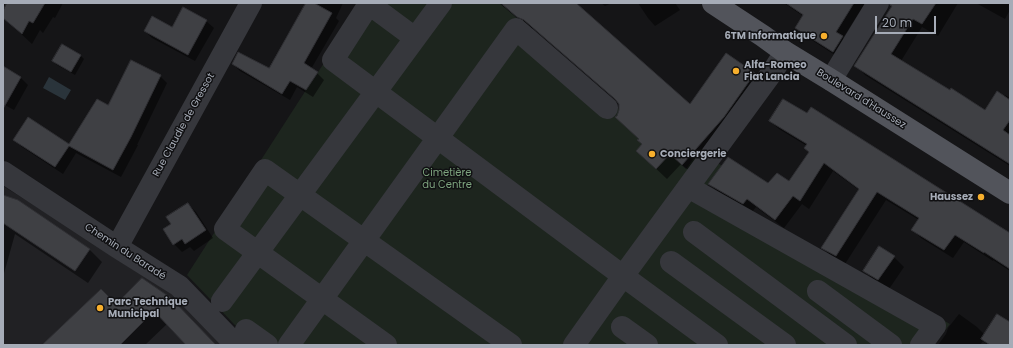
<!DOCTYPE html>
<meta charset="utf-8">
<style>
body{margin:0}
#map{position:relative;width:1013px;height:348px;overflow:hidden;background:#151517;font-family:Poppins,sans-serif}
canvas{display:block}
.frame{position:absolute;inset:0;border:4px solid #a6acb7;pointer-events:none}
.scale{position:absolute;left:875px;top:16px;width:61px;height:18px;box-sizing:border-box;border:2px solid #a6acb7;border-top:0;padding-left:5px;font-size:12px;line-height:14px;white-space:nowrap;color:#a6acb7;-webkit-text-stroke:3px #101012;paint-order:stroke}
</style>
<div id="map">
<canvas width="1013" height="348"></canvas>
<div class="frame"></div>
<div class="scale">20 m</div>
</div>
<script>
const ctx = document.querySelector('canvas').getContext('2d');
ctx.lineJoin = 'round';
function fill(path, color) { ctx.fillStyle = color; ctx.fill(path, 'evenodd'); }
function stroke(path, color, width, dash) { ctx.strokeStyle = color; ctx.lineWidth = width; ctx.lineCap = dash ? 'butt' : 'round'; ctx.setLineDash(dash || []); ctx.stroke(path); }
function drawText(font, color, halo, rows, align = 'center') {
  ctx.font = font + ' Poppins,sans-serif'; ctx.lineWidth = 3; ctx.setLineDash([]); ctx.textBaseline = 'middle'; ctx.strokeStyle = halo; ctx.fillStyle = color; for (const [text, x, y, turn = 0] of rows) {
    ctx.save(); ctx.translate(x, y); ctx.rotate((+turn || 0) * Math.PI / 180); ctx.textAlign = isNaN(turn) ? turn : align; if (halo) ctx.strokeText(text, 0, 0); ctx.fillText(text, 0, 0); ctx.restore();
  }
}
fill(new Path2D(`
 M3 186 170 289 226 345H3Z`), '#212124');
fill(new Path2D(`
 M364 3H500L686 169 700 149 722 166 707 186 950 324 934 345H254L187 275 306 90Z`), '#1d251e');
fill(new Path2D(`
 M49 77 71 90 65 100 43 88Z`), '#2a343b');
fill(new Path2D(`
 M8 3H63L55 18 53 17 43 33 40 30 32 44 3 17V13Z
 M307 3H343L336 18 339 21 311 69 317 73 324 80 313 97 297 87 290 100 240 71 233 64 270 70Z
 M499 3H574L690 106 726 54 754 74 765 84 693 174 681 164 667 179 648 161 643 145 620 110V103L618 102 536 30 528 27Z
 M601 3H612L605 6Z
 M638 3H675L680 10 655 26 648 18Z
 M784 3H865L843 38 850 45 841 59 804 35 796 27 803 16Z
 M894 3H958L938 36 922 27 901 61 985 111 1005 95 1010 98V166L865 75 856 65Z
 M976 3H1010V10L1005 19Z
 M206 21 214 28 195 61 152 38 145 31 172 28Z
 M80 55 84 59 75 75 57 65 53 61Z
 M3 67 21 78 28 85 14 110 3 104Z
 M160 76 167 83 137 145H138L121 177 76 153 63 174 22 147 15 140 70 145Z
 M770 121 1010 234V271L993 260V261L964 242 953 258 921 238 913 230 919 220 886 200 845 264 831 256 822 247 859 190 833 171 809 209 802 204 784 228 756 207 752 212 718 192 709 184 768 185 789 182 810 153 807 146 779 129Z
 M3 196 89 249 102 262 88 283 15 234 3 277Z
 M188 204 196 212 213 238 194 251 190 247 182 252 174 244Z
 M894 257 904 267 889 289 875 281 865 271Z
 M142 279 216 345H187L167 324 145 345H44L116 306Z
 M959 314 977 327 985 335 1010 323V345H988L983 341 980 345H938L946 334 948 328Z`), '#0007');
const building = new Path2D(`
 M7 3H45L33 23 29 21 22 34 3 18V11Z
 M306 3H314L332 13 304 63 318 72 306 90 290 81 282 94 232 64 238 52 269 68Z
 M501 3H576L690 104 726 53 755 73 724 117 682 165 670 154 656 169 636 151 642 144 637 140 639 139 615 117 617 116 619 110V104L615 99 524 20 517 17Z
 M786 3H854L836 32 843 36 833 52 795 28 803 15Z
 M890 3H936L922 24 913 19 891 54 950 90 951 88 985 110 997 91 1010 100V120L1003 130 1010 135V164L854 66 892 6 890 5Z
 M183 7 207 20 188 55 144 31 152 16 172 27Z
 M62 44 81 55 71 72 52 61Z
 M131 60 161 75 131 137 113 170 69 146 55 167 13 140 28 117 69 144 97 99 108 105Z
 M3 66 21 77 3 109Z
 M783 99 807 113 811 107 1010 233V269L984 252V253L955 235 944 250 911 230 919 218 877 192 836 256 821 248 859 189 824 163 800 201 793 196 775 220 747 199 743 204 708 184 728 157 768 183 777 173 789 181 809 152 804 148 807 144 769 121Z
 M3 195 18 200 90 249 75 271 3 223Z
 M188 203 206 230 185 244 182 239 173 245 163 229 171 224 166 217Z
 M879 246 895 256 878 280 863 271Z
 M142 278 171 298 216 345H186L154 311 120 345H42L101 289 116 304Z
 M997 314 1010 322V345H990L981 339Z`);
fill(building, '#3f4044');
stroke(building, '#2f2f33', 1);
stroke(new Path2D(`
 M415 38 369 4 333 60 623 276 773 71 785 52
 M831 80 878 3
 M3 172 117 247 179 286 236 345
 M688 187 935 326 921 345
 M694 232 846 345
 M117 247 251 3
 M671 262 785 345
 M818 291 891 345
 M222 301 441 3
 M622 327 647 345
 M246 330 267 345
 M289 345 516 29 607 108
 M386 345 225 229 265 170 511 345
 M574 345 623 276 717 345`), '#36373c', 22);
stroke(new Path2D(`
 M713 3 763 36 785 52 831 80 1010 193`), '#52545b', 22);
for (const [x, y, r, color] of [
 [824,36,4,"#f7af2d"],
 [736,71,4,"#f7af2d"],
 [652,154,4,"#f7af2d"],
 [981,197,4,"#f7af2d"],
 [100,308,4,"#f7af2d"]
]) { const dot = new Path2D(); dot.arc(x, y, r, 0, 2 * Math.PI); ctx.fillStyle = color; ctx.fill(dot); stroke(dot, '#101012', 1.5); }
drawText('bold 10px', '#a6acb7', '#101012', [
 ["6TM Informatique",816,36,"right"],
 ["Alfa-Romeo",744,65],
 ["Fiat Lancia",744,77],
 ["Conciergerie",660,154],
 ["Haussez",973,197,"right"],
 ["Parc Technique",108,302],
 ["Municipal",108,314]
], 'left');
drawText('10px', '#a6acb7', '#101012', [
 ["Boulevard d'Haussez",861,99,32],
 ["Rue Claudie de Gressot",184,125,-61],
 ["Chemin du Baradé",125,252,33]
]);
drawText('10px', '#7da37e', '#101012', [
 ["Cimetière",447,173],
 ["du Centre",447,185]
]);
</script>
